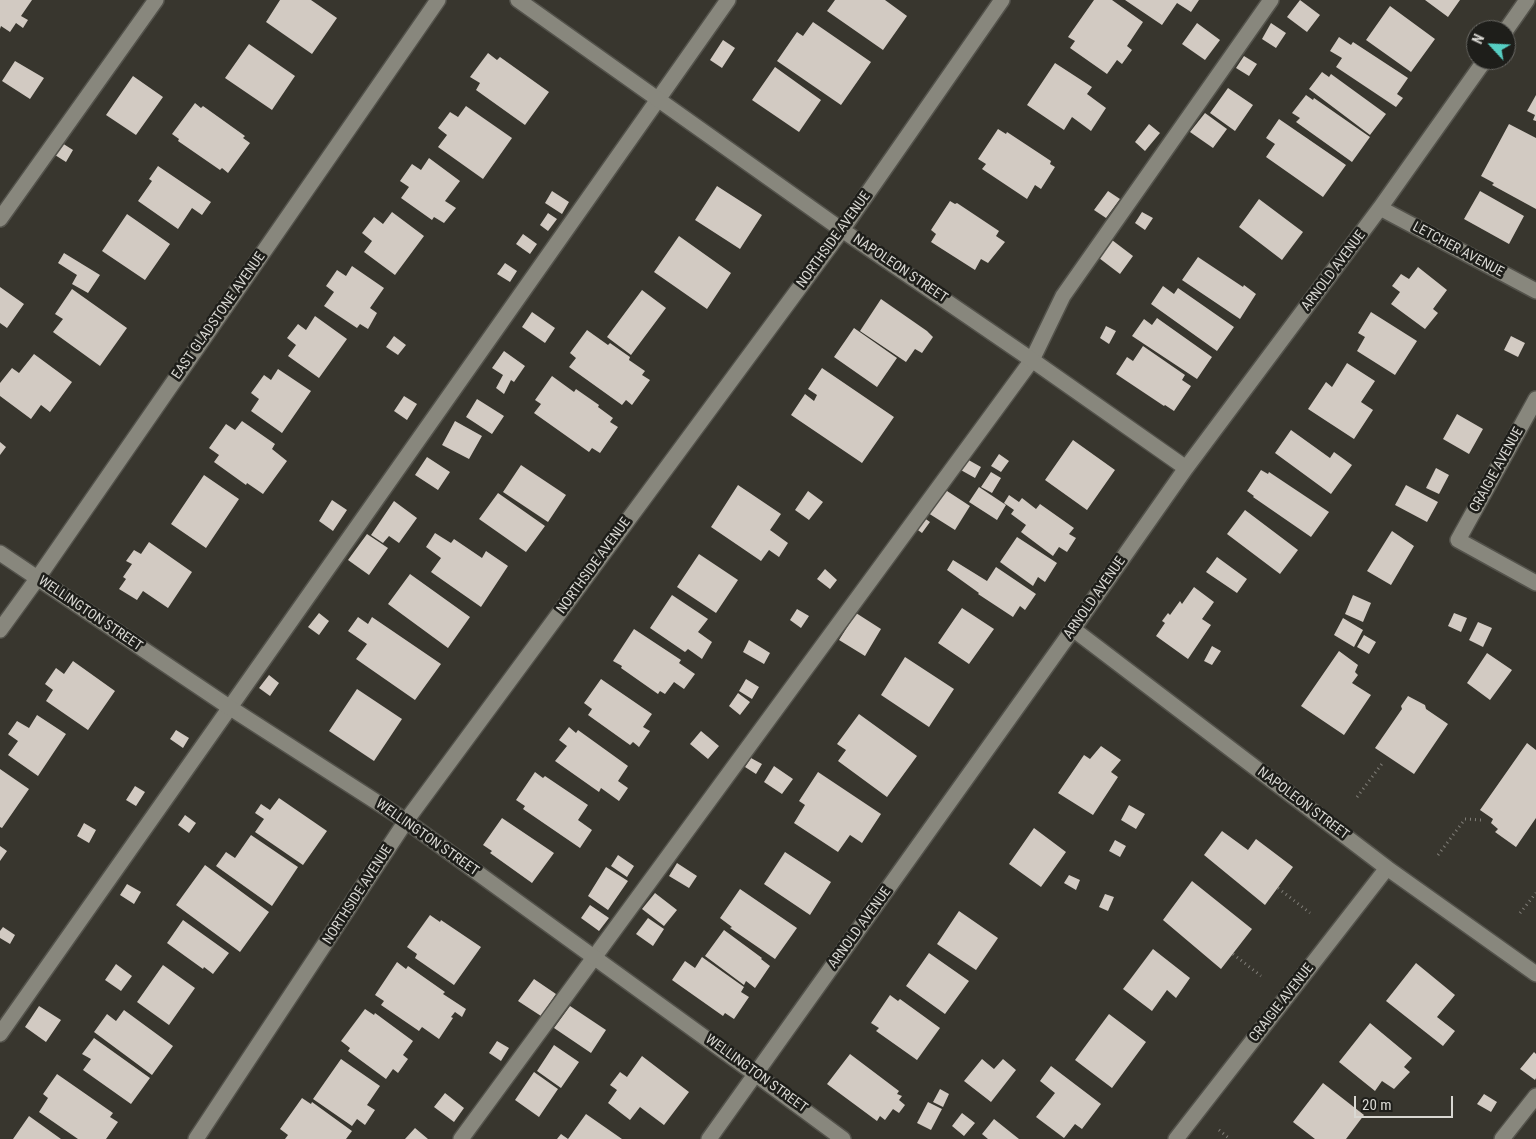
<!DOCTYPE html>
<style>
body{margin:0}
#map{position:relative;width:1536px;height:1139px;overflow:hidden;background:#38362e;font-family:"Roboto Condensed",sans-serif}
canvas{display:block}
.north{position:absolute;left:1466px;top:20px;width:50px;height:50px;box-sizing:border-box;background:#1e1e1a;border:1px solid #696864;border-radius:50%;rotate:295deg;font-size:14px;font-weight:700;line-height:20px;text-align:center;color:#d9d8d3}
.north::after{content:'';display:block;margin:auto;width:18px;height:22px;background:#56cec3;clip-path:polygon(50% 0,100% 100%,50% 72%,0 100%)}
.scale{position:absolute;left:1354px;top:1096px;width:99px;height:22px;box-sizing:border-box;border:2px solid #d9d8d3;border-top:0;padding-left:6px;font-size:15px;line-height:18px;white-space:nowrap;color:#d9d8d3;-webkit-text-stroke:4px #1e1e1a;paint-order:stroke}
</style>
<div id="map">
<canvas width="1536" height="1139"></canvas>
<div class="north">N</div>
<div class="scale">20 m</div>
</div>
<script>
const ctx = document.querySelector('canvas').getContext('2d');
ctx.lineJoin = 'round';
function fill(path, color) { ctx.fillStyle = color; ctx.fill(path, 'evenodd'); }
function stroke(path, color, width, dash) { ctx.strokeStyle = color; ctx.lineWidth = width; ctx.lineCap = dash ? 'butt' : 'round'; ctx.setLineDash(dash || []); ctx.stroke(path); }
function drawText(font, color, halo, rows, align = 'center') {
  ctx.font = font + ' "Roboto Condensed",sans-serif'; ctx.lineWidth = 5; ctx.setLineDash([]); ctx.textBaseline = 'middle'; ctx.strokeStyle = halo; ctx.fillStyle = color; for (const [text, x, y, turn = 0] of rows) {
    ctx.save(); ctx.translate(x, y); ctx.rotate((+turn || 0) * Math.PI / 180); ctx.textAlign = isNaN(turn) ? turn : align; if (halo) ctx.strokeText(text, 0, 0); ctx.fillText(text, 0, 0); ctx.restore();
  }
}
fill(new Path2D(`
 M0 0H32L21 16 28 20 23 28 16 23 10 32 1 26 0 29Z
 M280 0H311L337 18 312 54 266 22Z
 M835 0H885L907 16 883 50 827 11Z
 M1094 0H1112L1143 22 1127 46 1132 50 1122 64 1117 60 1107 74 1070 48 1075 41 1068 37Z
 M1125 0H1199L1191 12 1177 3 1162 25Z
 M1300 0 1320 15 1307 32 1287 17Z
 M1425 0H1460L1448 17Z
 M1390 6 1435 39 1411 72 1366 40Z
 M813 22 871 62 841 105 777 61 797 32 803 36Z
 M1197 23 1220 40 1205 60 1182 44Z
 M1271 23 1286 33 1276 48 1262 39Z
 M1339 37 1351 45 1353 42 1408 78 1397 94 1403 98 1396 107 1336 67 1342 58 1330 51Z
 M723 40 735 48 722 68 710 60Z
 M249 44 295 76 272 110 225 78Z
 M488 53 497 60 500 57 549 92 525 125 476 90 480 83 470 77Z
 M1244 56 1257 64 1249 76 1236 68Z
 M15 61 44 78 30 99 2 81Z
 M1055 63 1092 87 1087 94 1106 108 1091 131 1072 117 1064 130 1027 105Z
 M775 67 821 100 799 132 752 100Z
 M1322 72 1329 77 1331 74 1386 114 1370 135 1309 89Z
 M133 76 163 97 136 135 106 115Z
 M1228 88 1253 105 1235 131 1210 113Z
 M1306 95 1313 100 1314 98 1370 137 1352 162 1296 122 1300 118 1292 113Z
 M1536 95V121L1533 120 1535 115 1527 111Z
 M195 103 201 108 203 106 245 136 243 138 250 143 228 173 222 168 220 170 178 141 179 139 172 134Z
 M466 106 512 138 483 179 438 147 447 135 438 128 450 112 458 117Z
 M1205 113 1227 129 1213 148 1190 132Z
 M1279 119 1346 165 1323 197 1266 157 1275 144 1266 138Z
 M1149 124 1160 133 1145 151 1135 142Z
 M1509 124 1536 138V209L1492 185 1494 183 1481 176Z
 M998 129 1006 134 1007 132 1051 161 1050 164 1055 167 1041 189 1035 185 1027 199 982 169 986 164 978 159Z
 M62 143 73 150 66 162 55 155Z
 M429 158 460 181 445 201 456 208 444 223 434 217 432 220 401 198 409 187 400 181 412 164 421 170Z
 M158 166 211 202 202 215 192 208 178 229 138 201 152 181 149 179Z
 M717 186 762 215 740 249 695 220Z
 M552 191 569 202 562 214 545 203Z
 M1108 191 1120 199 1106 218 1094 210Z
 M1480 191 1524 216 1509 244 1464 219Z
 M1259 199 1303 232 1282 260 1239 227Z
 M950 201 955 204 957 203 999 231 996 236 1005 242 988 263 981 259 975 270 931 242 936 234 931 230Z
 M392 212 424 236 395 275 364 252 372 241 362 233 374 217 383 224Z
 M1142 212 1153 218 1145 230 1135 223Z
 M548 213 557 219 548 231 540 225Z
 M127 214 170 244 145 280 102 251Z
 M523 234 537 244 530 254 516 244Z
 M679 236 731 273 707 309 654 272Z
 M1112 240 1133 256 1120 274 1099 258Z
 M64 253 100 275 88 293 72 284 77 275 58 263Z
 M1198 257 1243 287 1244 285 1256 294 1240 319 1182 280Z
 M505 263 517 271 510 282 497 274Z
 M352 266 384 288 370 308 377 313 368 329 360 324 357 328 324 306 334 292 326 286 337 270 346 276Z
 M1418 267 1447 290 1433 309 1438 313 1425 329 1391 304 1400 292 1392 286 1401 274 1409 279Z
 M1163 286 1174 294 1178 288 1234 327 1217 351 1151 304Z
 M0 287 24 304 7 328 0 323Z
 M72 289 127 328 100 366 53 332 63 319 55 314Z
 M642 290 666 308 631 355 607 337Z
 M881 299 927 331 933 337 922 353 915 349 906 362 860 331Z
 M532 312 555 328 545 343 522 327Z
 M1371 312 1417 341 1395 375 1357 351 1365 337 1358 333Z
 M315 316 347 339 319 378 288 356 296 345 287 338 298 324 306 330Z
 M1157 318 1212 357 1197 379 1132 336 1144 319 1152 325Z
 M1106 326 1116 331 1109 344 1100 338Z
 M854 328 897 358 877 387 834 357Z
 M587 330 608 345 610 343 630 357 629 360 645 371 642 375 650 380 632 405 626 400 622 405 569 367 576 358 570 353Z
 M394 336 406 345 398 355 386 347Z
 M1511 336 1525 343 1518 357 1504 350Z
 M1143 346 1185 375 1182 380 1191 386 1174 411 1165 405 1164 406 1116 374 1127 357 1133 361Z
 M504 351 525 366 514 382 511 380 504 394 496 388 503 375 492 368Z
 M34 354 72 382 50 412 41 405 31 419 0 396V383L12 368 19 373Z
 M1347 363 1375 381 1361 402 1373 410 1354 439 1308 409 1326 382 1332 387Z
 M822 368 894 417 862 463 791 415 805 394 814 401 817 395 808 389Z
 M278 369 311 391 282 433 251 411 259 399 251 393 264 375 271 380Z
 M552 376 574 392 576 389 599 405 598 407 613 418 610 422 618 427 600 453 592 448 589 452 534 413 541 404 535 400Z
 M404 396 417 404 407 420 394 411Z
 M477 399 504 416 492 434 466 417Z
 M1457 414 1483 429 1469 454 1443 439Z
 M242 421 275 444 272 449 287 461 263 494 247 483 246 485 214 462 219 455 209 448 226 424 235 430Z
 M455 421 482 436 469 459 442 445Z
 M1291 430 1330 458 1334 452 1352 465 1331 494 1275 453Z
 M1073 440 1115 470 1087 510 1045 480Z
 M0 442 6 447 0 455Z
 M999 454 1009 461 1001 472 991 466Z
 M427 457 450 472 438 490 415 475Z
 M965 458 981 467 975 478 959 469Z
 M521 465 566 495 548 522 503 492Z
 M1436 468 1449 475 1439 494 1426 488Z
 M1261 470 1268 474 1269 472 1329 512 1311 537 1253 497 1254 496 1247 491Z
 M991 472 1001 478 992 493 981 487Z
 M204 475 239 499 206 548 171 524Z
 M738 485 781 514 770 530 788 543 779 557 769 550 761 561 711 527Z
 M1406 485 1438 502 1427 522 1395 505Z
 M979 487 1006 505 997 520 969 502Z
 M944 489 970 506 955 530 928 513Z
 M808 491 823 502 809 520 795 510Z
 M498 493 545 526 526 552 479 519Z
 M1009 495 1019 502 1022 498 1036 509 1040 504 1074 528 1069 534 1076 538 1067 552 1059 547 1053 556 1021 532 1026 525 1011 514 1014 510 1004 503Z
 M332 500 347 510 333 531 319 521Z
 M394 501 417 518 399 543 389 536 383 543 371 535Z
 M1245 510 1298 550 1280 574 1227 534Z
 M920 515 930 522 922 533 912 526Z
 M1392 531 1414 546 1391 585 1367 571Z
 M435 533 451 543 454 539 482 558 486 551 508 566 481 607 431 572 441 558 426 547Z
 M367 534 388 548 369 575 348 560Z
 M1017 537 1057 563 1045 582 1038 577 1033 586 1000 562Z
 M149 542 192 572 168 608 143 591 137 600 119 589 126 579 123 577 132 564 126 561 134 550 141 554Z
 M699 554 738 580 716 613 677 587Z
 M1217 557 1247 579 1237 593 1206 572Z
 M953 560 987 581 996 567 1036 594 1025 610 1020 606 1013 617 978 594 979 593 947 570Z
 M825 569 837 580 830 589 817 579Z
 M410 574 470 617 448 648 388 604Z
 M1194 587 1214 602 1202 619 1211 625 1188 659 1156 636 1165 623 1162 621 1168 613 1170 615 1180 601 1182 604Z
 M672 595 708 619 698 632 712 642 702 659 688 649 685 652 650 628Z
 M1353 595 1371 603 1363 622 1345 614Z
 M962 608 994 629 969 664 938 643Z
 M797 609 809 616 801 628 790 620Z
 M319 613 329 621 319 635 308 627Z
 M856 613 881 629 865 656 839 640Z
 M1454 613 1467 618 1461 632 1448 626Z
 M358 617 368 624 372 617 441 664 415 700 356 659 367 644 348 631Z
 M1343 618 1363 630 1354 647 1334 635Z
 M1478 622 1492 628 1483 647 1469 640Z
 M634 629 681 660 679 663 695 674 684 689 674 682 665 694 660 691 658 694 621 668 622 666 613 661Z
 M1364 635 1376 642 1369 654 1357 647Z
 M749 640 770 653 764 664 743 652Z
 M1212 646 1221 651 1212 665 1204 661Z
 M1339 651 1358 665 1355 672 1358 675 1352 683 1371 695 1344 735 1301 706Z
 M1487 653 1512 670 1490 700 1467 683Z
 M905 657 954 689 929 727 881 695Z
 M73 661 115 691 88 730 46 701 53 690 45 684 56 668 64 674Z
 M269 675 279 683 270 696 259 688Z
 M601 679 652 714 643 727 650 731 639 747 633 742 630 745 588 715 592 709 584 703Z
 M746 679 759 687 752 699 739 691Z
 M357 689 402 719 374 761 329 731Z
 M738 693 750 702 740 715 729 706Z
 M1408 696 1425 705 1426 709 1448 724 1414 774 1375 748 1402 709 1401 706Z
 M859 714 917 756 887 797 838 761 846 750 837 744Z
 M37 715 66 734 38 776 8 755 18 741 8 734 17 721 29 728Z
 M569 727 576 733 578 730 628 766 618 781 628 788 619 801 601 788 599 792 555 761 567 746 559 740Z
 M176 730 189 738 183 748 170 739Z
 M701 731 719 746 708 759 690 744Z
 M1527 743 1536 750V818L1516 847 1495 832 1498 829 1491 823 1493 819 1480 810Z
 M1101 746 1121 760 1111 772 1118 777 1093 815 1058 793 1084 755 1090 759Z
 M751 758 762 764 756 774 745 767Z
 M774 766 793 779 782 794 764 782Z
 M0 769 29 789 2 828 0 827Z
 M535 772 543 778 545 776 588 805 578 820 592 830 580 848 523 809 525 806 516 800Z
 M818 772 881 814 862 843 850 835 838 852 794 823 805 805 799 801Z
 M135 786 145 792 136 806 126 800Z
 M279 798 327 831 303 865 255 832 264 819 255 813 261 804 270 810Z
 M1129 805 1145 814 1136 829 1121 820Z
 M185 815 196 823 189 833 178 825Z
 M502 818 554 853 532 883 490 853 492 851 483 845Z
 M84 823 96 830 89 843 77 836Z
 M1034 828 1066 852 1041 887 1009 864Z
 M1222 831 1248 850 1256 839 1293 867 1265 905 1204 855Z
 M251 835 298 867 272 906 216 866 226 852 235 858Z
 M1115 840 1126 846 1120 857 1109 851Z
 M0 846 7 851 0 861Z
 M785 852 831 882 810 915 764 884Z
 M618 855 634 866 627 877 611 866Z
 M677 863 697 876 689 888 669 876Z
 M205 865 269 912 240 952 176 905Z
 M606 867 628 881 608 910 588 896Z
 M1069 875 1080 880 1076 890 1064 883Z
 M1192 881 1252 929 1221 969 1163 920Z
 M127 884 141 892 134 904 120 895Z
 M740 889 797 928 775 959 730 928 732 927 720 918Z
 M655 893 677 910 664 926 642 909Z
 M1105 894 1114 897 1108 911 1099 907Z
 M590 905 609 918 599 931 581 918Z
 M959 911 998 938 976 970 937 944Z
 M430 915 440 922 441 920 481 947 454 985 415 958 417 954 407 947Z
 M648 918 664 929 653 946 636 934Z
 M183 920 229 953 213 974 204 967 203 969 167 943Z
 M3 927 15 935 10 944 0 938V931Z
 M724 930 762 958 761 959 770 966 755 988 746 981 744 985 705 956Z
 M1153 949 1190 978 1176 998 1167 990 1152 1011 1123 989Z
 M929 953 969 981 945 1014 906 986Z
 M702 957 744 987 741 992 749 997 734 1019 725 1013 723 1016 672 980 685 961 695 968Z
 M397 962 406 969 408 966 445 992 443 994 466 1009 462 1017 455 1012 451 1017 453 1018 439 1039 422 1027 419 1031 381 1005 384 1001 375 995Z
 M1416 963 1455 995 1437 1017 1455 1031 1443 1046 1386 1001Z
 M116 964 132 976 121 991 105 980Z
 M163 965 195 988 169 1025 137 1002Z
 M534 979 556 994 541 1016 518 1001Z
 M890 995 898 1001 900 999 940 1028 917 1060 876 1031 879 1028 871 1023Z
 M39 1006 61 1020 46 1042 25 1027Z
 M570 1006 606 1030 591 1053 554 1028Z
 M365 1009 374 1015 375 1013 413 1041 403 1055 408 1059 398 1073 393 1069 386 1079 348 1051 350 1048 341 1041Z
 M124 1010 173 1046 152 1075 94 1032 107 1014 116 1021Z
 M1109 1014 1146 1042 1112 1088 1075 1060Z
 M1370 1023 1412 1058 1404 1067 1410 1072 1394 1089 1382 1081 1375 1091 1339 1062Z
 M94 1038 150 1078 131 1104 83 1070 91 1059 82 1054Z
 M497 1041 509 1048 501 1061 489 1053Z
 M554 1045 579 1062 561 1088 537 1071Z
 M1534 1052 1536 1054V1078L1535 1080 1520 1069Z
 M850 1054 899 1091 897 1094 902 1096 899 1100 905 1105 899 1113 893 1109 885 1120 880 1116 877 1121 827 1084Z
 M642 1056 689 1092 664 1125 640 1107 630 1120 608 1103 617 1090 610 1085 620 1072 627 1077Z
 M341 1059 380 1086 367 1105 375 1110 365 1125 357 1119 352 1126 313 1099Z
 M982 1059 994 1069 1003 1059 1016 1070 991 1102 964 1081Z
 M1051 1066 1101 1104 1082 1129 1075 1124 1064 1138 1036 1117 1055 1093 1040 1081Z
 M534 1072 558 1089 539 1117 515 1100Z
 M57 1074 113 1113 110 1117 118 1122 106 1139H78L39 1112 48 1098 43 1094Z
 M1323 1083 1364 1115 1346 1139H1315L1293 1122Z
 M940 1089 949 1094 943 1107 933 1102Z
 M445 1093 464 1108 454 1122 434 1107Z
 M1484 1094 1497 1102 1491 1112 1477 1104Z
 M302 1098 311 1104 312 1102 352 1131 346 1139H285L288 1135 280 1129Z
 M928 1102 942 1109 931 1130 917 1123Z
 M962 1113 975 1123 964 1136 952 1126Z
 M586 1114 622 1139H557L561 1134 568 1139Z
 M29 1116 61 1139H13Z
 M994 1119 1019 1139H988L982 1134Z
 M415 1128 428 1139H405Z`), '#d2cac2');
const lane = new Path2D(`
 M0 219 156 0
 M0 1034 728 0
 M461 1139 1032 360 1063 296 1271 0
 M1502 1139 1536 1096`);
const street = new Path2D(`
 M518 0 842 230 1032 360 1186 468
 M1506 30 1527 0
 M1380 208 1536 291
 M1536 399 1458 540 1536 583
 M0 553 229 707 406 821 755 1074 843 1139
 M1073 629 1387 868 1536 974
 M0 630 37 579 438 0
 M196 1139 406 821 842 230 1002 0
 M709 1139 1073 629 1186 468 1380 208 1485 60
 M1176 1139 1387 868`);
stroke(lane, '#53524b', 18);
stroke(street, '#53524b', 18);
stroke(new Path2D(`
 M1357 797 1384 761
 M1438 855 1465 819 1482 820
 M1278 888 1310 913
 M1520 913 1536 893
 M1233 954 1261 976
 M1219 1130 1230 1139`), '#807e78', 3, [1, 4]);
stroke(lane, '#88877d', 15);
stroke(street, '#88877d', 15);
drawText('14px', '#d9d8d3', '#1e1e1a', [
 ["NORTHSIDE AVENUE",834,240,-54],
 ["LETCHER AVENUE",1458,250,28],
 ["NAPOLEON STREET",900,269,34],
 ["ARNOLD AVENUE",1334,271,-53],
 ["EAST GLADSTONE AVENUE",219,316,-55],
 ["CRAIGIE AVENUE",1497,470,-61],
 ["NORTHSIDE AVENUE",594,566,-54],
 ["ARNOLD AVENUE",1095,598,-55],
 ["WELLINGTON STREET",90,614,34],
 ["NAPOLEON STREET",1303,804,37],
 ["WELLINGTON STREET",427,838,35],
 ["NORTHSIDE AVENUE",358,895,-57],
 ["ARNOLD AVENUE",860,928,-54],
 ["CRAIGIE AVENUE",1282,1003,-52],
 ["WELLINGTON STREET",756,1074,36]
]);
</script>
